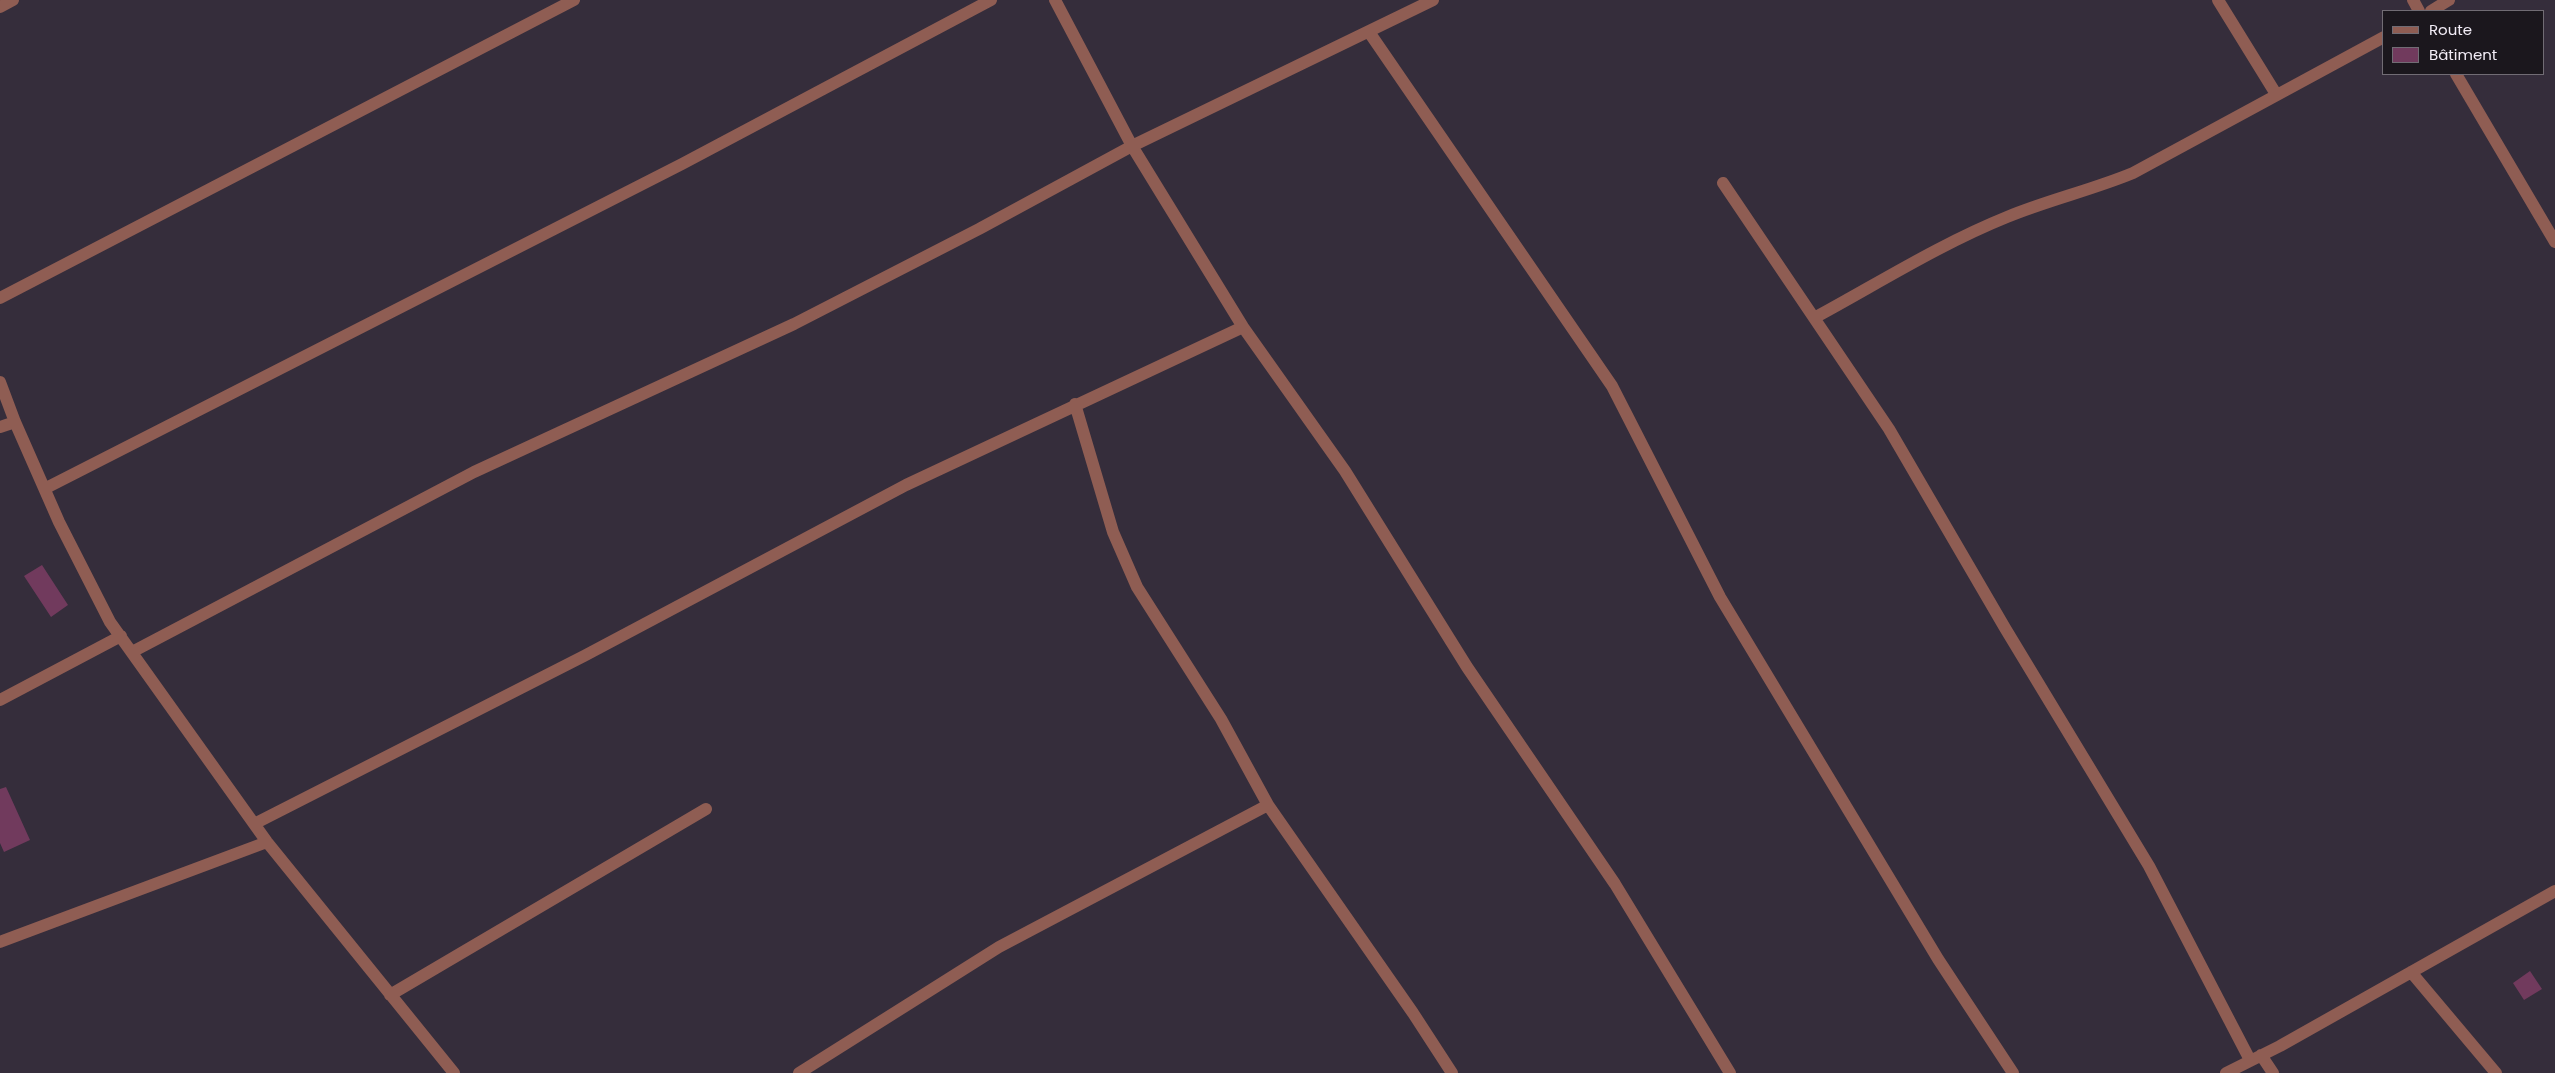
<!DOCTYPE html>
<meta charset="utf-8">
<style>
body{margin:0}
#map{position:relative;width:2555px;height:1073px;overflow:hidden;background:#352d3b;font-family:Poppins,sans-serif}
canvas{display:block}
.legend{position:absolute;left:2382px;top:10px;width:162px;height:65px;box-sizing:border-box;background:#1b171d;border:1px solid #716c74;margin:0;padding:6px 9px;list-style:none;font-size:15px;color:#f2ecf6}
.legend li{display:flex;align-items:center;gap:10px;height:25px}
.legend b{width:25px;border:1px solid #716c74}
</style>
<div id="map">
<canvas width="2555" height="1073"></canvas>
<ul class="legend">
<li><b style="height:6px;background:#8f5d53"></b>Route</li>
<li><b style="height:14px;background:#713a5d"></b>Bâtiment</li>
</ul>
</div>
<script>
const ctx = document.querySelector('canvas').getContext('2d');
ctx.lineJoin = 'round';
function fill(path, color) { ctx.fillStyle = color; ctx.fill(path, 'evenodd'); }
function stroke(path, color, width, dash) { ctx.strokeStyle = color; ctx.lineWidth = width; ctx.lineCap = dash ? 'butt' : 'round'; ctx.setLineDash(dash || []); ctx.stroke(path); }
fill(new Path2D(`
 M42 565 68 605 51 617 24 576Z
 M6 787 30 840 4 852 0 843V789Z
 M2530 971 2542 989 2524 1000 2513 983Z`), '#713a5d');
stroke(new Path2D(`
 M1055 0 1132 146 1243 327 1345 471 1467 667 1615 884 1730 1073
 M2218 0 2276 94
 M2413 0 2419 11
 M0 7 13 0
 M2431 11 2449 0
 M1369 32 1612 386 1720 597 1938 959 2013 1073
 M2456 74 2555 242
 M1723 183 1889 429 2005 628 2149 866 2250 1060
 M0 298 574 0
 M1814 318C1877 284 1940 244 2007 217 2048 200 2092 190 2133 173L2384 37
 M0 382 15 422 59 522 110 622 267 842 454 1073
 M1075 404 1113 532 1137 587 1221 719 1268 805 1413 1013 1452 1073
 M0 427 15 422
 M46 488 682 164 991 0
 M132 652 474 472 794 324 979 229 1132 146 1433 0
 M0 700 121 636
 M254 824 584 656 906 485 1243 327
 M0 942 267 842
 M2411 972 2496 1073
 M390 995 706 809
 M2261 1055 2273 1073
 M799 1073 999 947 1268 805
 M2226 1073 2280 1046 2555 891`), '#8f5d53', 12);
</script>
